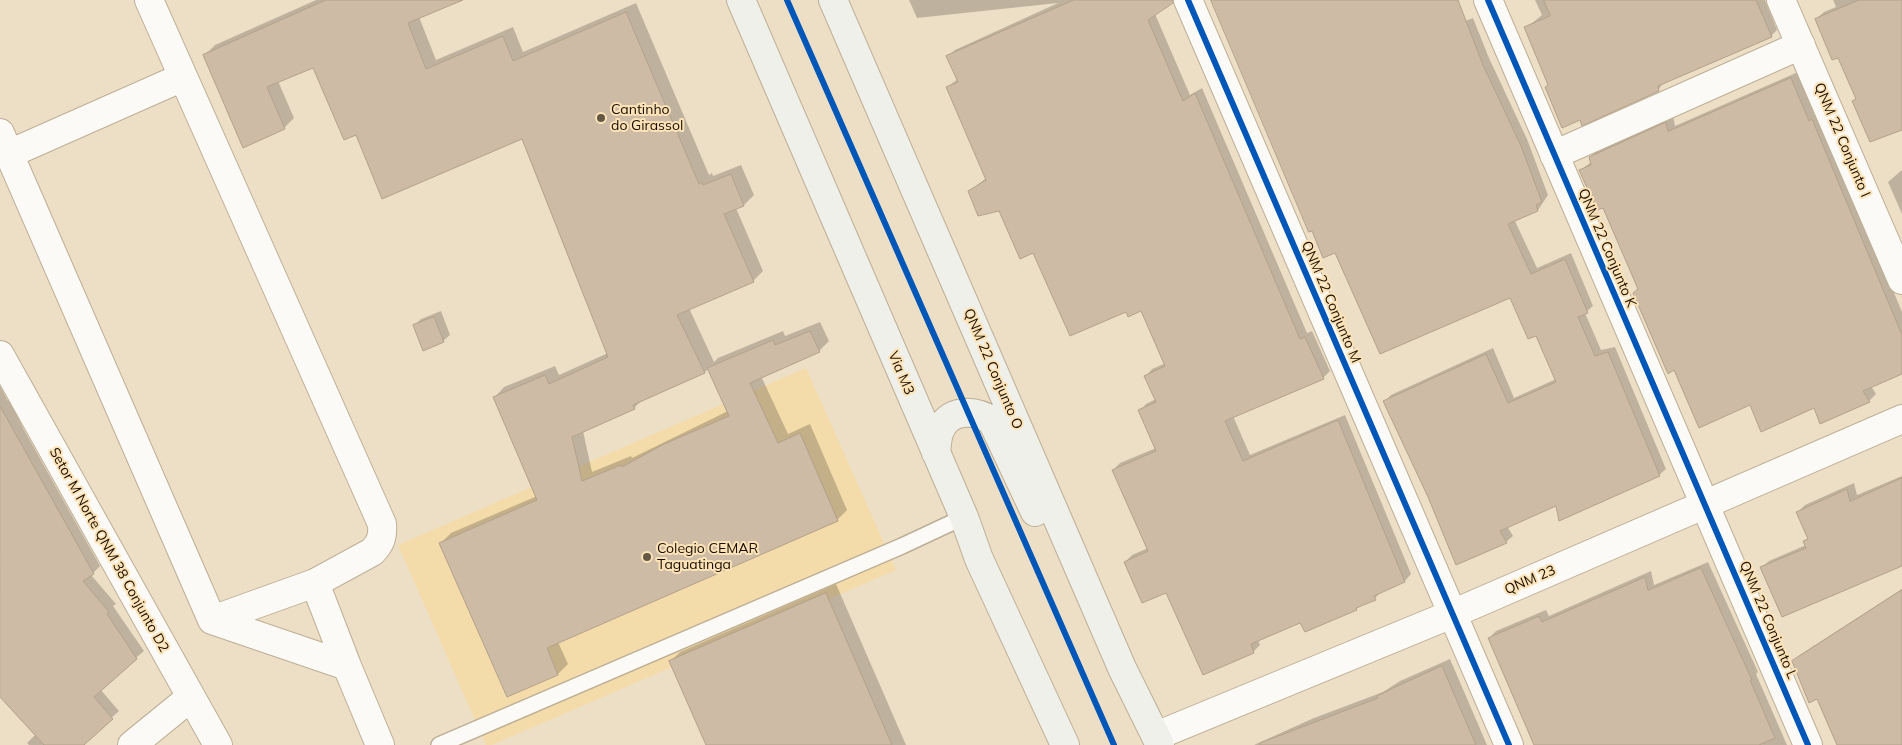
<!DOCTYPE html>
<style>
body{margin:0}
canvas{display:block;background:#eddfc6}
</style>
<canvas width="1902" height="745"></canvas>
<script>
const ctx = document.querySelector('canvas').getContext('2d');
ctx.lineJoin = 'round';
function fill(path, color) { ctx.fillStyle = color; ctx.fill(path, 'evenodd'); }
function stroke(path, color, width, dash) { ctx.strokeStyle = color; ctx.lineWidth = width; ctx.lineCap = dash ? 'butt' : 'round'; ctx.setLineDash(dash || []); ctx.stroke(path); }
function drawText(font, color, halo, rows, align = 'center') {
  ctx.font = font + ' Mulish,sans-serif'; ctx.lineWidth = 4; ctx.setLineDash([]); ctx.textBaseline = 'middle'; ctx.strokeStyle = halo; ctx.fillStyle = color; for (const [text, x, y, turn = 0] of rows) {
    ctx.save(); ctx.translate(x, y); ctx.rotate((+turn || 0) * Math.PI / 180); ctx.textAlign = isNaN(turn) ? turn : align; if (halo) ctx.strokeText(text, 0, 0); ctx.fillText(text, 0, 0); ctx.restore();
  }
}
fill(new Path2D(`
 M806 368 896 570 492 745H486L398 545Z`), '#f4dbaa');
fill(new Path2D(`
 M316 0H457L419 17 436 60 513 27 523 52 636 3 709 175 712 173 713 176 741 165 754 195 744 205 736 208 763 271 753 281 689 308 714 362 718 358 783 331 785 336 820 322 829 341 819 351 761 376 788 434 810 424 847 510 837 520 558 642 568 664 558 674 507 695 441 543 451 533 537 496 495 397 504 387 555 366 559 375 608 353 522 138 314 66 278 81 294 118 284 128 205 55 215 45ZM709 368 728 411 632 458 631 456 592 472 583 431 634 408 643 399 705 372Z
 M909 0H1163L1155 14 1190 95 1202 88 1307 333 1312 331 1330 371 1323 378 1233 416 1250 455 1345 415 1411 574 1405 581 1382 591 1375 598 1356 609 1306 631 1300 621 1258 640 1260 645 1253 652 1125 562 1132 555 1148 548 1113 470 1120 463 1156 448 1140 411 1146 404 1156 399 1146 376 1152 369 1166 363 1142 309 1127 310 1034 252 1000 209 969 192 986 178 947 87 958 79 948 56 955 50 1058 3 917 18Z
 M1212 0H1409L1344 68 1473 18 1489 58 1527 139 1548 195 1538 210 1515 221 1537 268 1571 253 1593 306 1585 313 1601 350 1615 347 1666 469 1659 475 1556 504 1507 526 1513 536 1506 542 1457 563 1429 497 1384 402 1391 395 1493 348 1514 398 1556 379 1537 334 1511 296 1336 251Z
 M1535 0H1765L1777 30 1771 36 1664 82 1658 90 1581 119 1526 28 1542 15Z
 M1833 0H1902V128L1853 101 1857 98 1838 56 1816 19 1824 12 1836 7Z
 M1798 72 1819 113 1902 312V373L1871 386 1876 394 1869 401 1815 407 1751 404 1639 288 1604 206 1581 170 1591 162 1590 157 1597 150 1673 116 1675 126Z
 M1902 170V214L1888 182Z
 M441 311 450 335 443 341 415 325 421 319Z
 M0 386 8 401 10 400 23 428 100 566 91 575 116 604 113 606 144 651 100 689 119 711 82 745H29L27 743 36 734 0 695Z
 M1902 476V564L1762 567 1769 561 1806 545 1805 541 1809 537 1798 512 1805 505 1854 483 1857 495Z
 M1708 562 1758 672 1756 674 1787 745H1535L1489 638 1496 631 1546 610 1549 616 1651 571 1654 585Z
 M836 584 906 745H707L670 662 680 652Z
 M1902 589V745H1838L1817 698 1793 662 1800 655Z
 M1450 659 1487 745H1254L1314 718 1383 692 1400 681Z`), '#0003');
const building = new Path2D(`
 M326 0H463L408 23 426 69 503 36 513 61 626 12 699 184 702 182 703 185 731 174 744 206 724 214 754 282 677 315 705 373 633 405 635 409 572 437 582 481 621 465 622 467 664 444 729 416 707 368 773 340 775 345 810 331 820 352 750 383 778 443 800 433 838 521 547 648 558 675 507 697 439 543 537 500 493 397 545 375 549 384 608 357 522 139 382 199 356 135 344 140 313 68 267 87 285 129 243 148 203 55Z
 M1074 0H1173V3L1148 20 1183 101 1195 93 1300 339 1305 337 1324 379 1225 421 1243 461 1338 420 1405 582 1374 596 1376 600 1356 608 1357 610 1305 632 1300 623 1251 644 1254 653 1203 675 1166 593 1142 603 1124 562 1148 551 1112 470 1156 451 1138 410 1156 402 1144 376 1165 366 1141 311 1128 317 1126 312 1070 336 1033 253 1020 259 999 211 978 216 968 191 986 180 946 87 958 82 946 56Z
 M1211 0H1458L1483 65 1521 146 1542 202 1536 205 1538 211 1508 224 1531 274 1565 259 1588 313 1578 317 1595 356 1608 352 1660 476 1559 521 1556 506 1500 531 1507 543 1456 565 1428 497 1383 401 1486 354 1508 403 1556 382 1536 336 1528 339 1510 298 1380 354 1335 253 1323 258 1312 231 1309 232Z
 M1544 0H1756L1772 37 1658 86 1659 91 1582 126 1580 120 1562 128 1545 87 1548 85 1524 27 1550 16Z
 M1859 0H1902V130L1870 142 1852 101 1856 99 1838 58 1832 60 1815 19Z
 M1791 78 1809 121 1812 119 1902 335V374L1863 391 1870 402 1820 424 1814 408 1761 432 1750 405 1699 428 1674 370 1668 374 1633 293 1638 289 1603 208 1597 210 1579 170 1591 165 1589 157 1666 122 1668 131Z
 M434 317 444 342 423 351 413 325Z
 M0 406 94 574 83 581 109 612 107 614 137 659 94 697 113 719 84 745H44L0 697Z
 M1902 478V566L1782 617 1760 567 1806 548 1803 541 1808 539 1796 512 1847 489 1850 501Z
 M1701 568 1752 680H1750L1775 738 1759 745H1534L1488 638 1539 616 1542 622 1645 577 1648 590Z
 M1902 590V745H1837L1817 699 1809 703 1792 661Z
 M826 593 892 745H706L669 661Z
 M1442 666 1476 745H1260V743L1378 698 1377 696 1391 689Z`);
fill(building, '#cebba5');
stroke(building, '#b3a18a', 1);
const service = new Path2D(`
 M439 745 902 546 964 517`);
const minor = new Path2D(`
 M149 0 382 524C383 536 381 543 372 552L315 583 347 666
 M1188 0 1509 745
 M1488 0 1808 745
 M1781 0 1902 280
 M0 133 212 620 347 666 380 745
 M9 154 183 77
 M1554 155 1801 45
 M0 355 218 745
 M212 620 315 583
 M1156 736 1452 614 1902 419
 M132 745 191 697`);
const secondary = new Path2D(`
 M741 0 964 517 979 559 1065 745
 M833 0 1122 668 1160 745
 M936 453C937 446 937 439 939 433 947 408 975 409 992 421L1035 512`);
stroke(service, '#bdaf95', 18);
stroke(minor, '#bdaf95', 30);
stroke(secondary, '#bdaf95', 30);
stroke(service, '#fcfaf6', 15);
stroke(minor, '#fcfaf6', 28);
stroke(secondary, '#f0f0ea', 28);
stroke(new Path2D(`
 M787 0 1114 745
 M1188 0 1509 745
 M1488 0 1808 745`), '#0057b8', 6);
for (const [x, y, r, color] of [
 [601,118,5,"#635745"],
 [647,557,5,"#635745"]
]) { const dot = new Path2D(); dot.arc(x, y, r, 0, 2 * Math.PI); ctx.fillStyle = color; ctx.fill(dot); stroke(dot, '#fce3b7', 2); }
drawText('14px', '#190e00', '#fce3b7', [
 ["Cantinho",611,110],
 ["do Girassol",611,126],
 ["Colegio CEMAR",657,549],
 ["Taguatinga",657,565]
], 'left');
drawText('14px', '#190e00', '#fce3b7', [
 ["QNM 22 Conjunto I",1842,140,67],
 ["QNM 22 Conjunto K",1607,248,67],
 ["QNM 22 Conjunto M",1331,302,67],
 ["QNM 22 Conjunto O",993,369,67],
 ["Via M3",901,373,67],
 ["Setor M Norte QNM 38 Conjunto D2",109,550,61],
 ["QNM 23",1530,580,-23],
 ["QNM 22 Conjunto L",1768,620,67]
]);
</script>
